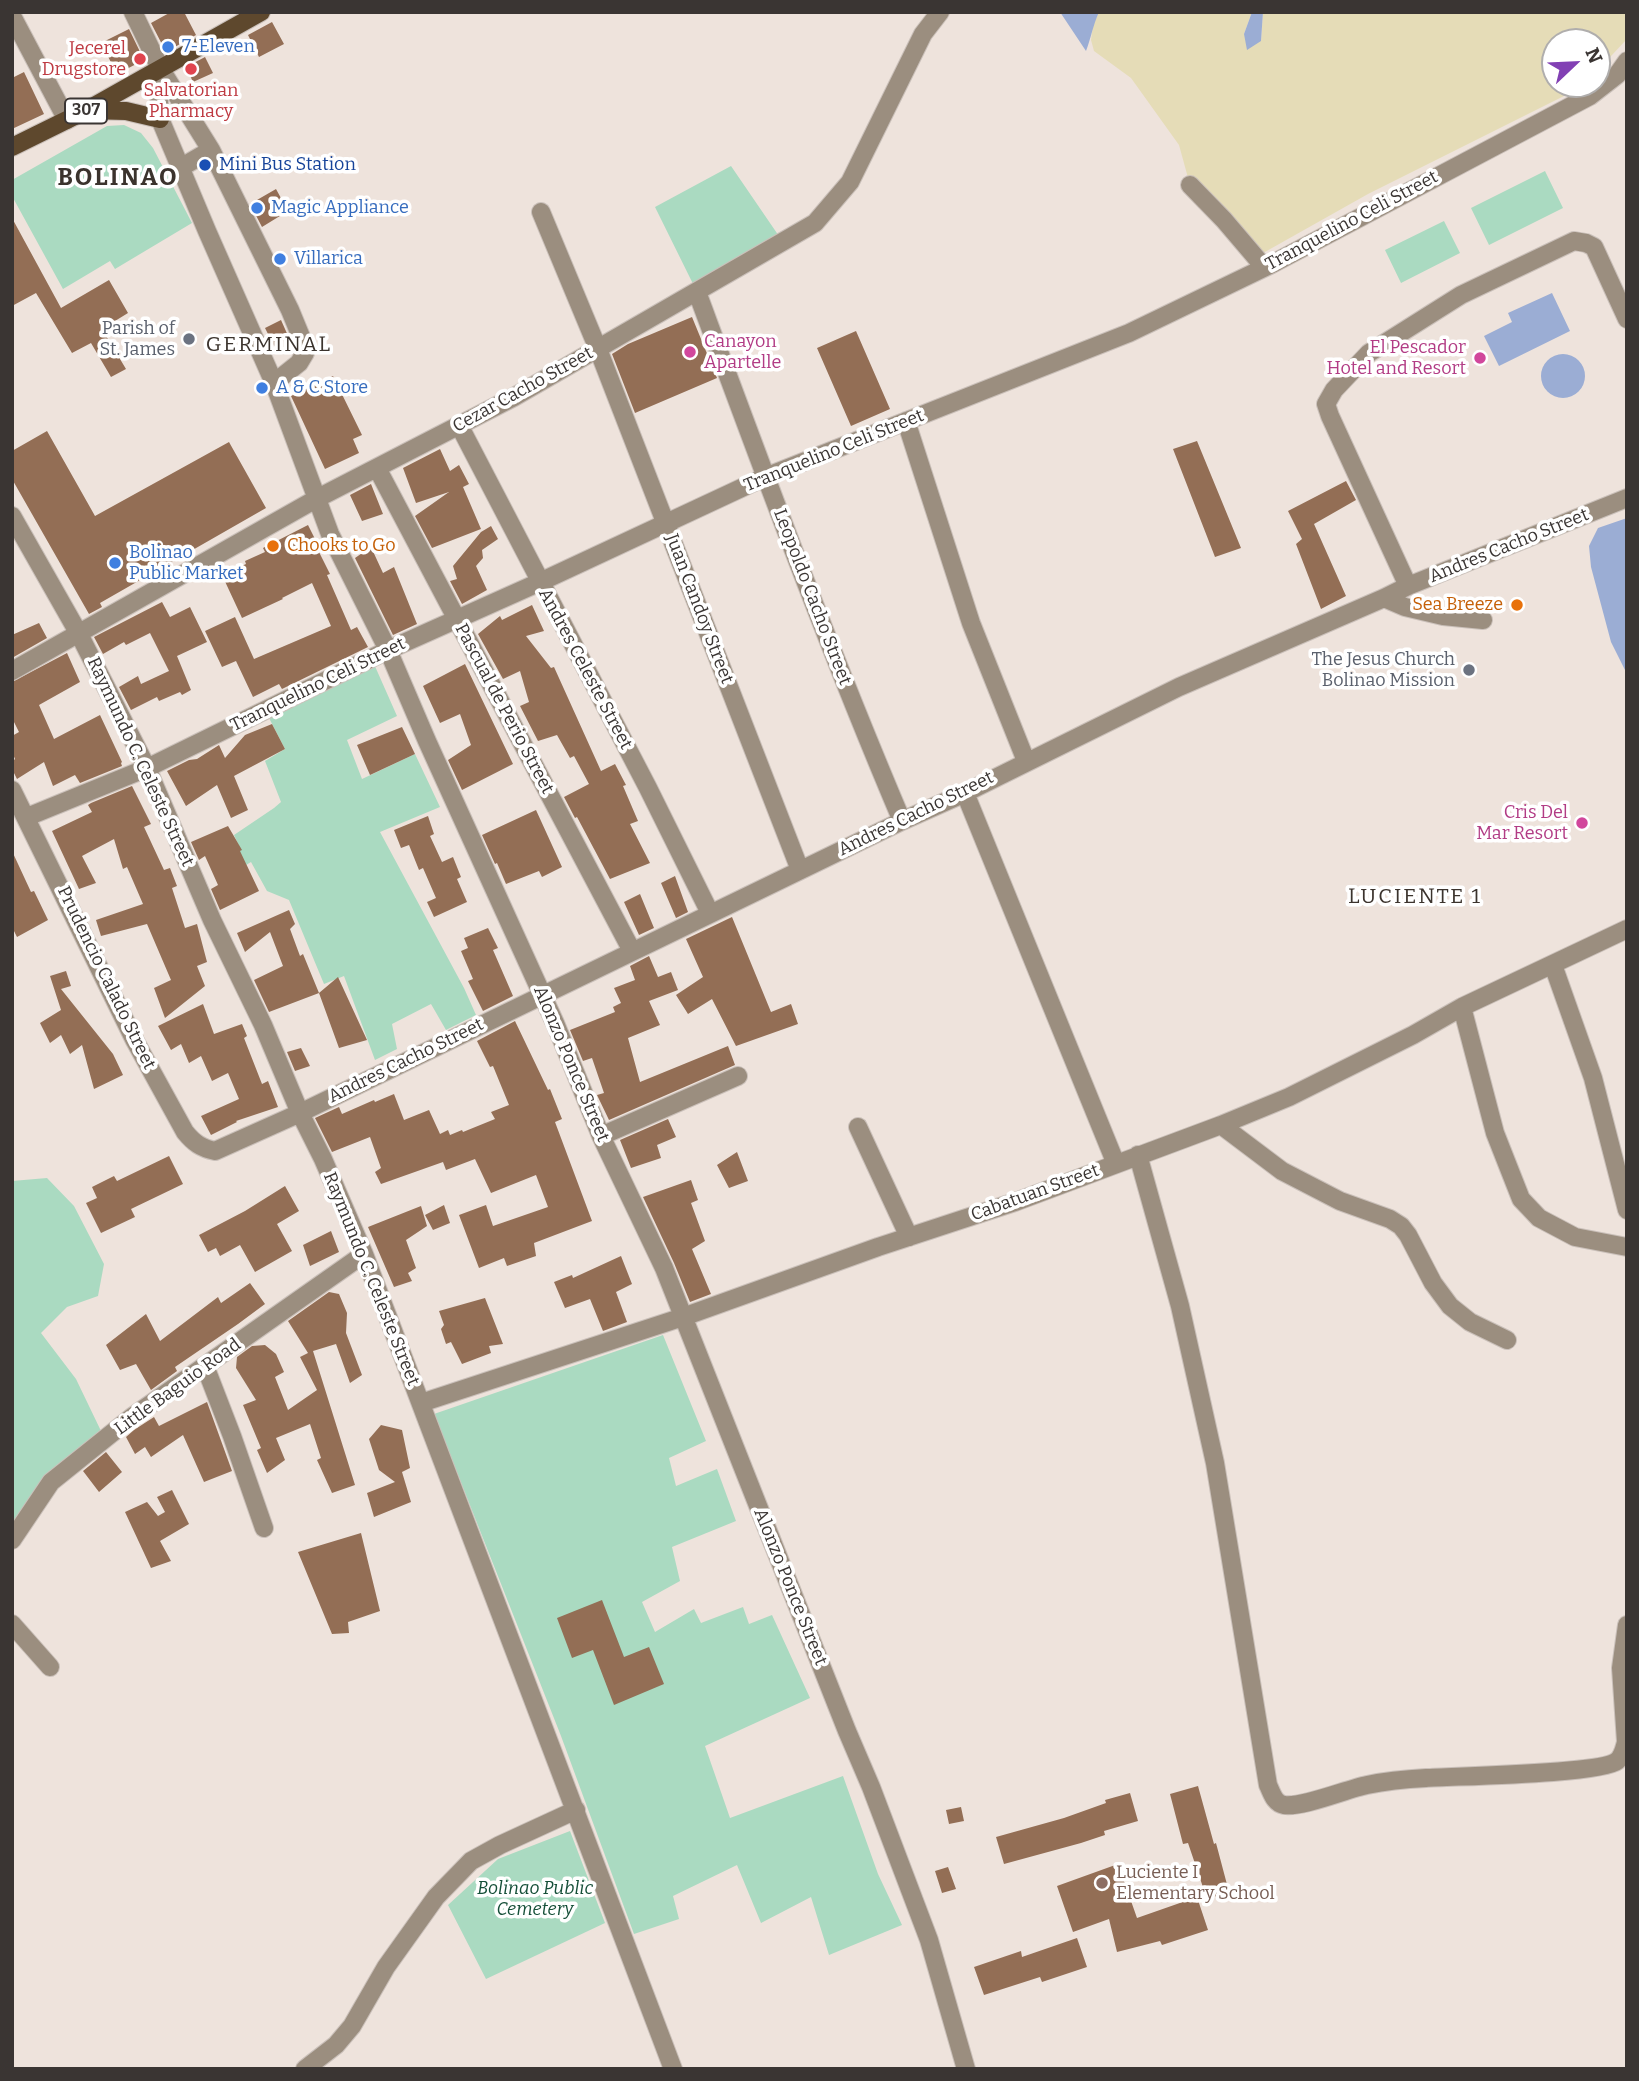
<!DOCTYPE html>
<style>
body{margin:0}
#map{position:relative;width:1639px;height:2081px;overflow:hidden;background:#eee3dc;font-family:Bitter,serif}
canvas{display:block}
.frame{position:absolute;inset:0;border:14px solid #3a3533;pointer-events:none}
.north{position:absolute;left:1541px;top:28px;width:70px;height:70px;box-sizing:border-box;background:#fff;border:2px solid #b0aead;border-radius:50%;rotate:67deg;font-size:19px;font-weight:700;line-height:28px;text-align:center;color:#3a3533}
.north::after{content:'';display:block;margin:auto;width:24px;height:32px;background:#8240b4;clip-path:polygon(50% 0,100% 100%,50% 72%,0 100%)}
</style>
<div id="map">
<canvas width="1639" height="2081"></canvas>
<div class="frame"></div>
<div class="north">N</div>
</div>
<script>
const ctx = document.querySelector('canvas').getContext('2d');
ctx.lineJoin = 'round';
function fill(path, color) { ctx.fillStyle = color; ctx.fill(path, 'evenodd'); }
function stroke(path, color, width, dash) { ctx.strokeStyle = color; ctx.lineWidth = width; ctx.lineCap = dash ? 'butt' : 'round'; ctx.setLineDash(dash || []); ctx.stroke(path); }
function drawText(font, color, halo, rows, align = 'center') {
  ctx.font = font + ' Bitter,serif'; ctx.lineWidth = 7; ctx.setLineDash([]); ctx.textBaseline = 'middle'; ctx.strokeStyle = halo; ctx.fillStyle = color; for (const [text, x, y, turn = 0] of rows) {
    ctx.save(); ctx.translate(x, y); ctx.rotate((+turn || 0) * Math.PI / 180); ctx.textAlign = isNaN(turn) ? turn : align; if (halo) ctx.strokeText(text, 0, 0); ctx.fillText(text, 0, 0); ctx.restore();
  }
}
fill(new Path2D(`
 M124 125 141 133 153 148 192 223 115 269 110 261 63 289 12 196V180L107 126Z
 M731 166 783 242 697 292 655 207Z
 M1545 171 1563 208 1489 245 1471 208Z
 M1444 221 1460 253 1401 283 1385 250Z
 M374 664 397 716 347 740 362 779 415 754 440 807 380 832 464 988 476 1015 446 1030 431 1004 392 1024 397 1049 375 1060 344 976 324 984 289 900 267 891 251 862 233 873 228 856 241 850 234 835 274 808 281 802 265 761 285 749 269 718Z
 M47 1178 74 1206 104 1264 98 1296 67 1307 41 1333 76 1379 101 1431 12 1540V1181Z
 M663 1335 706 1441 669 1458 676 1486 717 1469 736 1521 672 1547 680 1581 642 1602 655 1632 694 1609 701 1623 743 1607 749 1624 772 1615 810 1698 705 1746 730 1818 843 1776 878 1874 902 1925 829 1955 811 1897 761 1923 737 1865 673 1896 679 1919 634 1934 561 1736 434 1414Z
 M570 1831 605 1923 486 1979 448 1905 498 1859Z`), '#aadac1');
fill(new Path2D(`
 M1099 12H1252L1244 34 1261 41 1263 12H1627V39L1597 71V42H1555V84H1584L1580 88 1368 194 1256 257 1190 185 1179 145 1131 78 1094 51 1091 40 1093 25Z`), '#e5dcb7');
fill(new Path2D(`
 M1060 12H1099C1093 25 1091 38 1086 51Z
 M1252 12H1263L1261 41 1247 50 1244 34Z
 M1552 293 1570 331 1499 366 1484 336 1512 322 1508 313Z
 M1541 376a22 22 0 1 1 44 0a22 22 0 1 1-44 0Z
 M1627 518V674L1611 642 1591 567 1589 546 1598 528Z`), '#9badd4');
fill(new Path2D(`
 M171 12H184L196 35 166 52 151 23Z
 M272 22 284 44 259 57 248 35Z
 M129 29 144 60 117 74 101 43Z
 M205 57 213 73 193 82 186 67Z
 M24 72 44 114 12 129V78Z
 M276 189 288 211 262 227 250 204Z
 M12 218 61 308 109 280 128 313 102 329 126 369 111 377 91 343 72 353 36 293 12 306Z
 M692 317 717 378 635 413 612 354 628 344Z
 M281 320 289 338 274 346 265 328Z
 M856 331 890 409 851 426 817 348Z
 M333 376 362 435 353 439 359 453 325 469 291 396Z
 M47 431 95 516 229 442 266 508 100 603 102 607 89 614 12 479V451Z
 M1197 441 1241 548 1215 557 1173 449Z
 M440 449 450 471 459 465 469 484 463 487 481 529 432 548 415 516 449 492 416 503 403 468Z
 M1346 481 1356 500 1314 524 1346 596 1321 609 1296 544 1302 539 1288 511Z
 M371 484 383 514 362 521 350 495Z
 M308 525 321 551 319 552 330 574 327 575 351 630 357 627 368 647 282 689 279 684 253 697 236 661 222 667 205 631 235 617 254 659 331 626 312 583 282 598 283 599 242 618 222 575 246 564 245 561 265 552 263 548Z
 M491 526 498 539 482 550 483 558 476 566 487 590 462 604 450 581 457 579 453 566 481 532Z
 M371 547 383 573 394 567 417 624 393 635 355 558Z
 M162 602 170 617 190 607 207 642 177 656 191 690 182 695 180 692 159 701 157 697 131 710 119 687 138 676 141 684 169 671 150 633 126 645 124 642 103 654 94 637Z
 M532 605 544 631 526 636 551 668 554 667 601 771 615 764 626 785 623 786 638 821 630 824 650 863 610 879 577 817 575 818 564 797 589 784 574 756 570 758 557 735 538 741 520 706 529 702 520 671 503 679 478 634 500 616 502 620Z
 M39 623 47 638 12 658V635Z
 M67 653 80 682 39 705 54 739 100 715 122 762 121 763 122 766 80 783 75 775 53 786 44 762 17 779 12 769V762L15 759 12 752V736L19 732 12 718V682Z
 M465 664 513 764 462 790 448 760 471 745 460 714 440 723 423 686Z
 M272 724 285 749 234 776 248 810 231 818 217 785 186 806 167 771 189 760 197 759 219 745 225 758 245 735Z
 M402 727 415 754 370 775 357 745Z
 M132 786 151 824 144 827 164 870 170 868 177 886 172 888 185 928 197 924 207 962 197 966 205 986 165 1018 154 988 171 980 147 924 101 936 96 920 143 904 127 867 123 869 114 839 82 856 96 883 79 889 52 831 92 812 88 805 91 803Z
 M536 810 562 867 542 877 539 871 506 884 497 863 495 864 482 835Z
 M428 816 434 834 430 836 442 862 453 857 461 877 457 879 467 902 434 917 427 902 436 898 423 868 419 870 409 845 401 848 394 830Z
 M228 826 242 850 240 851 259 891 220 910 211 889 218 885 205 856 199 860 191 842Z
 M12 851 31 892 34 891 48 920 17 937 12 927Z
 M675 876 688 912 676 918 661 883Z
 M640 894 654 928 639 935 624 902Z
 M289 910 295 924 290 929 300 956 303 954 319 993 269 1012 254 980 283 966 270 932 245 952 237 933Z
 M732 917 771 1012 791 1004 798 1024 736 1046 712 999 688 1014 676 995 703 977 686 939Z
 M488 928 498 948 493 950 513 996 483 1011 468 981 473 979 461 951 468 948 464 938Z
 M649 956 658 977 671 972 678 990 649 1001 660 1025 628 1038 640 1082 728 1046 735 1065 609 1120 597 1095 604 1093 592 1058 583 1061 570 1030 615 1012 613 1007 621 1003 614 988 635 980 630 966Z
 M66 971 71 986 61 989 113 1054 123 1075 94 1089 82 1045 70 1054 61 1035 50 1043 40 1023 61 1010 50 976Z
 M338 977 367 1040 339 1048 319 993Z
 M203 1004 214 1034 242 1024 247 1036 244 1038 262 1084 268 1081 278 1107 236 1121 237 1122 211 1135 201 1116 239 1099 228 1073 212 1081 201 1056 189 1063 181 1044 171 1050 158 1026Z
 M515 1021 548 1090 550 1089 562 1119 555 1122 592 1221 534 1243 536 1256 507 1266 504 1258 479 1268 459 1215 486 1205 493 1226 548 1207 536 1175 491 1193 475 1159 446 1170 443 1162 381 1184 375 1172 381 1168 370 1137 332 1152 315 1118 339 1107 342 1114 374 1100 375 1102 394 1094 404 1120 429 1110 440 1134 448 1130 450 1135 462 1130 463 1132 495 1119 491 1112 509 1105 493 1066 490 1067 477 1041Z
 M301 1048 310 1066 295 1071 287 1052Z
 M668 1119 676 1137 657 1145 661 1158 631 1168 620 1140Z
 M737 1152 748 1181 729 1188 717 1165Z
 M169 1156 183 1184 131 1209 135 1217 101 1233 86 1203 97 1198 92 1187 114 1176 117 1181Z
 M691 1180 698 1200 691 1203 705 1241 692 1249 711 1294 690 1302 674 1263 643 1197Z
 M285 1186 299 1211 277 1224 292 1251 255 1272 240 1245 220 1256 216 1248 208 1252 199 1235 245 1211Z
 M444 1205 450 1223 433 1230 425 1215Z
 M421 1206 427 1226 406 1240 416 1268 408 1273 412 1281 394 1287 368 1227Z
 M331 1231 339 1252 310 1266 303 1245Z
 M621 1256 632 1284 616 1292 627 1322 603 1331 590 1299 565 1308 554 1282 572 1275 573 1278Z
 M250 1283 265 1304 238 1324 175 1367 177 1371 151 1390 136 1364 120 1370 106 1345 146 1314 160 1341 218 1297 221 1303Z
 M329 1292 339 1294 347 1313 346 1333 362 1375 350 1383 336 1344 313 1351 355 1485 332 1493 317 1460 321 1458 310 1424 276 1438 285 1460 267 1473 257 1450 261 1448 243 1405 256 1400 236 1368 237 1357 252 1346 265 1345 276 1354 284 1372 275 1377 288 1410 317 1390 300 1357 308 1353 288 1321Z
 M485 1298 503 1344 489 1346 491 1353 462 1364 451 1342 446 1344 441 1329 444 1325 439 1311Z
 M207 1402 232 1471 204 1482 183 1435 151 1457 145 1447 135 1454 126 1437 134 1430 154 1417 159 1426Z
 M381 1425 402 1430 410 1468 402 1472 411 1502 374 1517 367 1493 395 1482 379 1470 369 1439Z
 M106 1452 122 1472 99 1492 83 1471Z
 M172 1490 189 1524 160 1541 171 1561 151 1568 125 1512 147 1502 158 1516 165 1512 157 1497Z
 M361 1533 380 1611 348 1622 349 1633 332 1634 298 1552Z
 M602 1600 624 1657 649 1647 664 1684 614 1705 593 1650 572 1658 557 1618Z
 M1198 1786 1214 1844 1216 1843 1229 1892 1207 1899 1188 1843 1183 1844 1170 1794Z
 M1130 1793 1138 1821 1104 1831 1105 1835 1081 1843 1004 1864 996 1837 1064 1818 1106 1803 1105 1800Z
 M961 1807 964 1821 949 1824 946 1810Z
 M1118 1864 1137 1918 1197 1897 1208 1930 1162 1945 1160 1941 1117 1952 1109 1919 1073 1932 1057 1886Z
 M948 1867 956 1889 942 1893 935 1871Z
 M1077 1938 1087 1967 1042 1982 1040 1977 984 1995 974 1967 1021 1951 1022 1957Z`), '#936e55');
const minor = new Path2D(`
 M133 12 160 68 211 150 290 310 304 344 305 353 299 363 274 383
 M12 16 67 120
 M157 70 160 119 207 231 274 383 330 534 388 650 427 741 555 1023 601 1136 664 1268 847 1731 871 1787 929 1940 966 2069
 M180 168 211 150
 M1190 185 1224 220 1264 267
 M541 212 598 349 800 870
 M697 292C763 470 828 647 902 821
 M906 421 971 623 1026 761
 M459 425 648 788 710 913
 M377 468 632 951
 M12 516 79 634 147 768 212 920 263 1025 300 1113 323 1159 364 1254 673 2069
 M1408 586 1330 416 1326 404 1334 390 1369 353 1461 295 1574 241 1586 243 1594 247 1627 319
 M1384 598 1405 607 1443 616 1483 620
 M12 671 316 499 514 397 815 223 850 182 923 34 940 12
 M12 790 135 1041 185 1132C194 1143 201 1148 215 1151L300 1113 902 821 965 793 1179 687 1384 598 1408 586 1627 498
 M965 793 1116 1164
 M27 817 147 768 388 650 540 582 765 477 1129 333 1272 264 1590 96 1617 75 1627 61
 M1553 965 1593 1078 1627 1210
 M1462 1007 1495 1133 1521 1199 1539 1218 1575 1237 1627 1247
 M1221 1125 1282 1171 1340 1201 1390 1219 1401 1226 1408 1235 1433 1283 1450 1306 1470 1322 1507 1340
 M858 1127 909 1237
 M601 1136 738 1076
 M1138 1155 1180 1306 1215 1463 1268 1785C1272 1793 1274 1803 1284 1805 1302 1808 1347 1789 1367 1785 1386 1781 1407 1779 1426 1778 1456 1776 1601 1774 1617 1761 1623 1756 1624 1749 1626 1742L1621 1668 1627 1625
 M205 1366 232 1436 264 1528
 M421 1403 683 1317 878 1247 1015 1202 1221 1125 1289 1097 1413 1035 1462 1007 1627 929
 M12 1540 51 1482 132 1417 364 1254
 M12 1624 50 1667
 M305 2069 336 2045 352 2026 386 1967 436 1897 471 1861 500 1845 576 1810`);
const major = new Path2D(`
 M87 110 126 111 160 119
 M12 147 87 110 261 12`);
stroke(minor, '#cac0ba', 20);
stroke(major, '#cac0ba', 20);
stroke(minor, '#9b8e7f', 18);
stroke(major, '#5e482d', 18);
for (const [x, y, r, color] of [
 [168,47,7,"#3f7fe0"],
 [140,59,7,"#e0444e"],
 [191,69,7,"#e0444e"],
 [205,165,7,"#1a4fb4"],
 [257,208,7,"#3f7fe0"],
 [280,259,7,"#3f7fe0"],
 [189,339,7,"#6b7280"],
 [690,352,7,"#d1479c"],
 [1480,358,7,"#d1479c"],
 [262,388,7,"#3f7fe0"],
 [273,546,7,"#e8710a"],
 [115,563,7,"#3f7fe0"],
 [1517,605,7,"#e8710a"],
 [1469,670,7,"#6b7280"],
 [1582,823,7,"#d1479c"],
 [1102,1883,7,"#8d6e63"]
]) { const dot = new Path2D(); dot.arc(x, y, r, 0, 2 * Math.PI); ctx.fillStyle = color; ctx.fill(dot); stroke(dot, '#fff', 2.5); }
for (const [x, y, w] of [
 [86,111,42]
]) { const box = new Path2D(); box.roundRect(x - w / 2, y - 12.5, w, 25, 5); ctx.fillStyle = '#fff'; ctx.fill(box); stroke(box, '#3a3533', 2); }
drawText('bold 16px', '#3a3533', null, [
 ["307",86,111]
]);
drawText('18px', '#366cbe', '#fff', [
 ["7-Eleven",182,47],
 ["Magic Appliance",271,208],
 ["Villarica",294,259],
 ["A & C Store",276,388],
 ["Bolinao",129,553],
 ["Public Market",129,574]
], 'left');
drawText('18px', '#be3a42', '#fff', [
 ["Jecerel",126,49],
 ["Drugstore",126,70],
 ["Salvatorian",191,91,"center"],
 ["Pharmacy",191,112,"center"]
], 'right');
drawText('18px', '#164399', '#fff', [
 ["Mini Bus Station",219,165]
], 'left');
drawText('18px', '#3a3533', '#fff', [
 ["Tranquelino Celi Street",1352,221,-28],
 ["Cezar Cacho Street",523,390,-29],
 ["Tranquelino Celi Street",834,451,-22],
 ["Andres Cacho Street",1509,546,-22],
 ["Leopoldo Cacho Street",812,597,69],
 ["Juan Candoy Street",699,609,69],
 ["Andres Celeste Street",585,669,62],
 ["Tranquelino Celi Street",318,685,-26],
 ["Pascual de Perio Street",504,709,62],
 ["Raymundo C. Celeste Street",140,762,65],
 ["Andres Cacho Street",916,814,-26],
 ["Prudencio Calado Street",106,978,64],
 ["Andres Cacho Street",406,1061,-26],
 ["Alonzo Ponce Street",571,1064,67],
 ["Cabatuan Street",1035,1193,-20],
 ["Raymundo C. Celeste Street",371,1279,68],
 ["Little Baguio Road",178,1387,-36],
 ["Alonzo Ponce Street",790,1587,68]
]);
drawText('18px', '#5b616d', '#fff', [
 ["Parish of",175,329],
 ["St. James",175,350],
 ["The Jesus Church",1455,660],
 ["Bolinao Mission",1455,681]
], 'right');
drawText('18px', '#b23c85', '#fff', [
 ["Canayon",704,342,"left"],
 ["Apartelle",704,363,"left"],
 ["El Pescador",1466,348],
 ["Hotel and Resort",1466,369],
 ["Cris Del",1568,813],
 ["Mar Resort",1568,834]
], 'right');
drawText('18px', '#c56008', '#fff', [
 ["Chooks to Go",287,546],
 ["Sea Breeze",1503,605,"right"]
], 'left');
drawText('18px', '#785e54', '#fff', [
 ["Luciente I",1116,1873],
 ["Elementary School",1116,1894]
], 'left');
drawText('italic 18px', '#154f38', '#fff', [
 ["Bolinao Public",535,1889],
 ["Cemetery",535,1910]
]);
ctx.letterSpacing = '2px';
drawText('21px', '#3b332d', '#fff', [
 ["GERMINAL",269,345],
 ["LUCIENTE 1",1415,897]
]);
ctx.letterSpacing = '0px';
ctx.letterSpacing = '2px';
drawText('bold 24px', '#3b332d', '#fff', [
 ["BOLINAO",118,178]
]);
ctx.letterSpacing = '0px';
</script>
